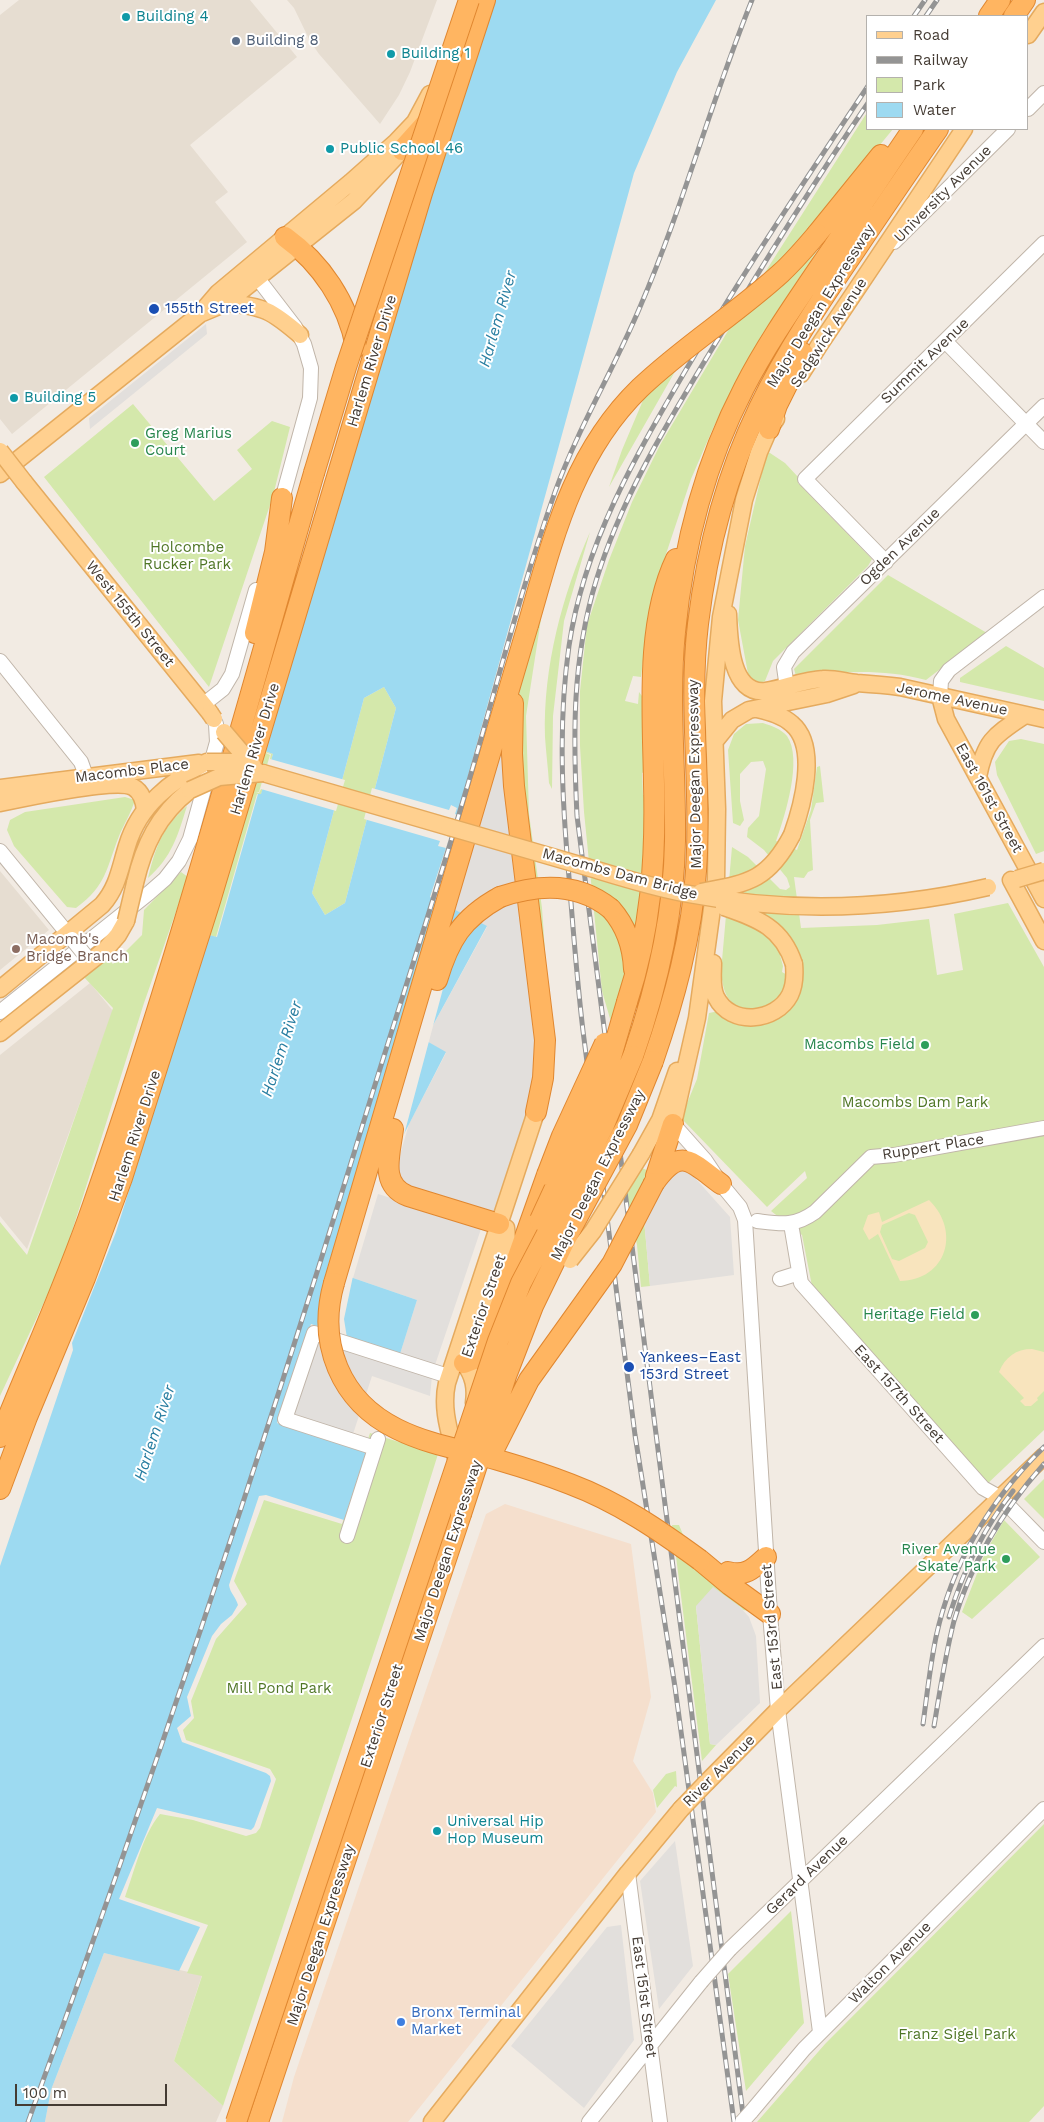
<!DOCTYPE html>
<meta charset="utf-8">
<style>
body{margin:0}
#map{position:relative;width:1044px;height:2122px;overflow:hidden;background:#f2ebe3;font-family:"Work Sans",sans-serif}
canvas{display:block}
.legend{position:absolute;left:866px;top:15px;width:162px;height:115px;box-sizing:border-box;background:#fff;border:1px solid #b4b1ad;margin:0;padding:6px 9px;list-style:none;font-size:15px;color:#443b33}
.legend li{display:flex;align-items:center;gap:10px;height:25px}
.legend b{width:25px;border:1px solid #b4b1ad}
.scale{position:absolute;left:15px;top:2084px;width:152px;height:22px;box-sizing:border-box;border:2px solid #443b33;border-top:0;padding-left:6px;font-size:15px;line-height:18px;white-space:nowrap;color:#443b33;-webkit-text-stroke:4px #fff;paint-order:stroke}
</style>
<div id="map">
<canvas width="1044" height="2122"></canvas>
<ul class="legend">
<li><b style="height:6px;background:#ffd08f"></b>Road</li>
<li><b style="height:6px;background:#949494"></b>Railway</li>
<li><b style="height:14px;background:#d4e8ab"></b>Park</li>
<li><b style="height:14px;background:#9ddaf1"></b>Water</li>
</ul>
<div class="scale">100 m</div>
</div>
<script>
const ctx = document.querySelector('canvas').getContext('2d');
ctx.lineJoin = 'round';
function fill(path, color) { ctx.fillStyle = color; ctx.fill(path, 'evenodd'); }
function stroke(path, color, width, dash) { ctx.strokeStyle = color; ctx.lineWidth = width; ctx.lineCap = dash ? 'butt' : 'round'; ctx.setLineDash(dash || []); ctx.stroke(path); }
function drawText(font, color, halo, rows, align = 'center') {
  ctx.font = font + ' "Work Sans",sans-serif'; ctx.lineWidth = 4; ctx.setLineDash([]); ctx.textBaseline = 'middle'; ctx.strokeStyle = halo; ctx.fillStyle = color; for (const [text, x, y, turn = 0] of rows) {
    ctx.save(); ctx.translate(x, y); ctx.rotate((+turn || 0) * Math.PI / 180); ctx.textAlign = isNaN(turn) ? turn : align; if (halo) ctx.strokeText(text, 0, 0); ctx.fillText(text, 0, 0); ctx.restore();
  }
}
fill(new Path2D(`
 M19 0H250L297 57 190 145 228 192 215 202 247 242 12 434 0 419V15Z
 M287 0H437L410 72 399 95 380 124 319 54 310 41 294 8Z
 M0 871 49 930 0 970Z
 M90 983 113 1011 27 1249 0 1216V1055Z
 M104 1953 202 1975 174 2061 223 2106 216 2122H45L51 2090Z`), '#e6ddd1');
fill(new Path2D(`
 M505 1504 631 1544 651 1697 633 1761 653 1793 656 1812 408 2122H282L294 2077 486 1514Z`), '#f5dfcd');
fill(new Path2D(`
 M868 111V129H893L852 179 832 228 761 336 714 426 691 479 660 572 649 613 641 677 633 676 625 701 638 704 639 692 642 696 645 772 642 773 643 795H663L631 1024 633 1037 622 1060 602 991 584 812 580 746V691L587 625 609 560 632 502 660 445 732 324Z
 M663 353 685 354 609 487 622 450Z
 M133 404 214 501 252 469 237 450 272 421 290 427 273 496 209 687 44 477Z
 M767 451 785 463 799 478 798 483 872 559 868 566 773 661 765 681 758 684 749 679 738 620 745 546Z
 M590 532 564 621 553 716 552 789 549 783C548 768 546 752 545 737 543 667 562 596 590 532Z
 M888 575 987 633 926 680C881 668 841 672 796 676L794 669Z
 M541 619 526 716 529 814 542 908 548 995 518 770 517 693 535 627Z
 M1006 646 1044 668V701L960 682V678Z
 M384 687 396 708 345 903 325 915 312 893 364 698Z
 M763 723C772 726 781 729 787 736 803 759 785 816 776 841L797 850 811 810 817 767 820 766 824 802 816 803 810 820 813 870 808 872 804 878 794 877 801 928 877 925 929 919 937 975 963 970 954 914 1008 903 1044 967V1430L985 1486 812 1286 802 1235 771 1211 807 1178 805 1171 767 1207 681 1118 697 1079 709 1013 719 1011 771 1021 800 962 796 947 780 955 783 966 782 972 789 976C782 1000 775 1002 754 1012 729 1006 724 998 721 972L732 847 748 857 780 889 786 890 790 887 787 878 764 850 747 837 748 828 759 816 766 769 763 761 751 762 740 774V801L744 820 740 826 733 823 728 750 734 734 746 724Z
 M1021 739 1044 744V851L1036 854 997 775 995 762 1009 741Z
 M265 751 273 754 261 795 257 794 216 937 209 935Z
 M125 797 135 800C131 813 124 824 119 836 106 869 107 885 76 908L67 907 14 846 7 830 10 820 25 812Z
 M187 806C178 835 172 857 148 878 156 846 162 828 187 806Z
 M181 872 188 877 144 1003 61 1266 0 1396V1222L27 1255 113 1008 82 975 106 957 113 964 142 935 144 910Z
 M642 1168 664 1178 644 1219 650 1286 641 1287 637 1245 627 1194Z
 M370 1433 438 1454 409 1547 223 2106 174 2061 202 1976 187 1973 208 1925 125 1897C135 1870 142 1836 160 1814L193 1820 246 1836 256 1833 260 1828 276 1779 270 1769 186 1740 183 1730 194 1718 191 1701 216 1639 247 1604 234 1581 264 1500 342 1524 366 1452 365 1449Z
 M1044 1479V1519L1024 1499Z
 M1004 1520 1040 1557 972 1619 962 1612 985 1553Z
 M672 1525H679L684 1537 714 1558 716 1583 750 1611 743 1610 739 1606H696L710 1744 716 1745 702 1761Z
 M676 1771 677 1787 675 1786 657 1808 653 1790 666 1774Z
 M1044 1824V2106L1029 2122H757L825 2044Z
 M791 1911 804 2023 746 2091 728 1974Z`), '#d4e8ab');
fill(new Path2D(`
 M929 1200C961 1231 947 1280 900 1281L878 1234 869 1240 863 1229 868 1215 879 1212 882 1222ZM909 1213 915 1215 928 1242 925 1248 899 1261 892 1259 880 1232 882 1225Z
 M1032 1349 1044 1352V1391L1037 1398 1038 1400 1031 1406H1025L1020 1401 1024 1398 999 1372C1005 1357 1016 1349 1032 1349Z`), '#f8e4bd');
fill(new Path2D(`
 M206 324 207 334 90 429 89 418Z
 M498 752 503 754 536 1057 531 1104 495 1213 415 1192 398 1177 397 1165 409 1124 446 1053 425 1040 487 927 450 907Z
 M688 1170 730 1217 734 1275 650 1286 644 1219 669 1172Z
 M378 1194 482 1226 435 1365 400 1354 417 1300 353 1278Z
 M319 1339 432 1376 430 1396 372 1376 353 1434 294 1414Z
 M713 1587 739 1606 749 1617 756 1636 760 1703 716 1745 710 1744 696 1606Z
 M675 1841 693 1966 659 2009 640 1881Z
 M621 1925 634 2040 584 2108 511 2046 607 1927Z`), '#e2dfdc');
fill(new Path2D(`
 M494 0H716L677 72 634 173 460 805 430 897 487 926 425 1040 446 1052 382 1177 358 1169 327 1269 417 1300 400 1354 311 1324 277 1423 366 1452 344 1520 266 1495 259 1496 229 1585C230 1593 236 1597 238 1605L232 1615 221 1624 212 1636 187 1697 191 1716 177 1728 182 1742 266 1773 270 1776 271 1781 254 1827 251 1830 157 1808 119 1899 200 1927 179 1971 104 1953 51 2090 45 2122H0V1566L73 1350 72 1343 116 1232 209 935 217 937 258 794H261L273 754 265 751 419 231ZM384 687 396 708 345 903 325 915 312 893 364 698Z`), '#9ddaf1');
fill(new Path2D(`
 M264 752 271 754 270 759 345 780 336 811 261 789 259 793 256 792H259L270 755Z
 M372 788 449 810 451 805 457 808 455 814 459 816 451 843 448 842 446 848 438 846 440 841 364 819Z
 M460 942 448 970 401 1146 381 1179 360 1172 436 961Z
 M331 1269 353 1276 344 1319 347 1338 321 1330Z`), '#f2ebe3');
const minor = new Path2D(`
 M1028 109 1044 93
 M894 242 1008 129
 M252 271 295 327 304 344 311 368 310 398 280 507
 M945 341 1044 442
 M886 562 805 479 1044 243
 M0 661 81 762 90 787
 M788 695 784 667 793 652 1044 406
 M940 696 941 681 949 670 1044 597
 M204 704 223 689 232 674 256 590
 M0 851 72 939
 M0 1012 149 893 165 879 179 861 190 839 217 742 216 724 209 710
 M673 1124 705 1160 721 1184 740 1207 745 1220 770 1614 778 1710 820 2032
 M757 1221C781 1224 794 1227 815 1212L871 1157 894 1155 1044 1128
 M791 1224 801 1283 983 1488 1001 1498 1044 1542
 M780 1279 799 1273
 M375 1448 285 1419 314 1333 448 1376
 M347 1536 378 1439
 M628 1873 660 2122
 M730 1949 1044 1646
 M751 2112 804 2049 1044 1809
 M589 2122 701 1982`);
const major = new Path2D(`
 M1028 35 1044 12
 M226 303C264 306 272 311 300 335
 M202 313 226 303 354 201 402 150 396 142
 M801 374 820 344 964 129
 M0 474 200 314 218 293 351 182 396 142 415 122 430 94
 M24 482 210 713
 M728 614C729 638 730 696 766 691 785 688 804 680 823 679 834 678 846 682 857 683 872 684 885 685 900 687L1044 719
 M940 696 946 719 1044 899
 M757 709C769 712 782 715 792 724 819 747 802 807 792 835
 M715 741 732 720 749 710 827 694 854 685
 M263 773 449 827
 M978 777C985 740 995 735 1025 715
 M0 788 199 763
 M0 803C23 798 116 778 133 787 142 792 144 801 145 810
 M1011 880 1044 941
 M135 883C144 845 158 815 190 790
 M713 963C713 974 711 987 716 997 731 1027 776 1022 790 995 795 985 795 975 794 964
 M0 989 102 905C118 887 120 868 127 846 139 805 171 781 207 762
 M0 1033 106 949 118 935 126 921
 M673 1124 697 1018 716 880 717 809 713 701 721 617 744 500 759 452 769 429 776 419
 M641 1154 660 1120 677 1071
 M464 1363C474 1376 476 1388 474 1403
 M464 1363 507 1239 506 1228 499 1224
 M456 1458C450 1433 441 1409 447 1383L536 1112
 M707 1782 778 1710 1044 1456
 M322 1889 332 1867 358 1790
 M432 2122 628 1873 681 1809`);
const highway = new Path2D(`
 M989 16 1000 0
 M1014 16 1025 0
 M402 150 429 120
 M817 234 881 155
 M285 237C321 263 348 303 356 347
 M769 429 777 405 803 353
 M255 633 275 552 282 498
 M513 703 512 754 514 786 545 1040 543 1078 536 1112
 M611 909C626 926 633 947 634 969
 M437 980C449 940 462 918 500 897
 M627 1002C651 929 656 860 654 784 653 713 645 624 676 559
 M633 1056C657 987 674 915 675 841 676 771 668 701 675 632 683 548 705 463 744 388 766 345 794 305 821 265 852 220 882 174 913 129
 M653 1061C674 1000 692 936 696 871 702 788 688 707 698 624 707 549 726 476 759 408 786 352 821 300 856 249 883 209 910 169 938 129
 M393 1129C390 1154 379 1185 408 1196L499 1224
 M656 1176 673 1124
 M654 1183C681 1146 690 1161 721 1184
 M334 1283 528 625
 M464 1363 477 1358 488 1341 547 1175
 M0 1437C31 1360 66 1284 93 1205 177 965 243 718 314 473
 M0 1489 27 1417 85 1278 122 1178 210 901 422 193 485 0
 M700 1560 730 1585 770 1614
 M728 1572C746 1577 754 1568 766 1557
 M258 2122 461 1514`);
stroke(minor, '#c0b5a9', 16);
stroke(major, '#e5aa5e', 19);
stroke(highway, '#e08730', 22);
stroke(minor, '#fff', 14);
stroke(major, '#ffd08f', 16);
stroke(highway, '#ffb561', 20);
const rail = new Path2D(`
 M914 16 925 0
 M926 16 937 0
 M949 1617C963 1571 983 1529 1013 1491
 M923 1724C927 1695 930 1666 936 1637 952 1563 990 1500 1044 1447
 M934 1726C940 1691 945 1656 954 1621 971 1563 1004 1509 1044 1464
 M28 2122C145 1801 255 1476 355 1150 391 1031 430 913 465 794 495 693 520 591 555 492 578 428 614 369 640 307 683 207 711 101 752 0
 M734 2122 675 1687 635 1435 583 1031C577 980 573 929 569 877 562 800 558 723 569 646 584 544 636 455 687 368 744 271 806 179 868 86
 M744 2122 577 816C573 735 572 660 596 581 621 499 665 427 709 354 760 269 812 185 868 103`);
stroke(rail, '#949494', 5);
stroke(rail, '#fff', 3, [9]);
const minorBridge = new Path2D(`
 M72 939 85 955
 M701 1982 730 1949
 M742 2122 751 2112`);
const majorBridge = new Path2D(`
 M0 451 24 482
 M210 713 214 719
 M224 732 253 766
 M207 762H234L257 771
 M190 790 219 777 263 773
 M449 827C495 840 541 854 587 867 620 877 654 888 689 894 789 913 889 910 988 887
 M1017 879 1044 871
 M701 892C748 883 768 881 792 835
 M724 907C758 919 782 927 794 964
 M126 921 135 883
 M570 1260 593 1231 641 1154
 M681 1809 707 1782`);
const highwayBridge = new Path2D(`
 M314 473 346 367 469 0
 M528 625C553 538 573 453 640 388 684 346 736 314 781 273 794 261 806 247 817 234
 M500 897C538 884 578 882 611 909
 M547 1175 562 1136 605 1043
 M540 1220 583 1127 608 1067 627 1002
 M334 1283C317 1343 340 1401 397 1429 429 1445 464 1450 498 1460 522 1467 547 1475 570 1484 618 1502 659 1530 700 1560
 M492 1453 529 1380 612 1264 654 1183
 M461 1514 506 1376 533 1306 565 1240 627 1125 653 1061
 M236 2122 498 1341 521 1283 604 1125 633 1056`);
stroke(minorBridge, '#c0b5a9', 16, []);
stroke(majorBridge, '#e5aa5e', 19, []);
stroke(highwayBridge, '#e08730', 22, []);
stroke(minorBridge, '#fff', 14);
stroke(majorBridge, '#ffd08f', 16);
stroke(highwayBridge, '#ffb561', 20);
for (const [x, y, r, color] of [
 [126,17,5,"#0f9aa8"],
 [236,41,5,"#5c6f8a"],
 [391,54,5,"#0f9aa8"],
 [330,149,5,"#0f9aa8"],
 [154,309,6,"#1a4fb4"],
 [14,398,5,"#0f9aa8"],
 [135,443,5,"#2e9e5b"],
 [16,949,5,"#8d6e63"],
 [925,1045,5,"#2e9e5b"],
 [975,1315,5,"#2e9e5b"],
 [629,1367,6,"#1a4fb4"],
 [1006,1559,5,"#2e9e5b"],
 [437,1831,5,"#0f9aa8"],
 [401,2022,5,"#3f7fe0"]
]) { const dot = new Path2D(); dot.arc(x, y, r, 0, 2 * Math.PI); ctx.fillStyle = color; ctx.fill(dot); stroke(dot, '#fff', 2); }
drawText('15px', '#0d838f', '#fff', [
 ["Building 4",136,17],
 ["Building 1",401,54],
 ["Public School 46",340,149],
 ["Building 5",24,398],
 ["Universal Hip",447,1822],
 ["Hop Museum",447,1839]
], 'left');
drawText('15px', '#4e5e75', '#fff', [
 ["Building 8",246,41]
], 'left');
drawText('15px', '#443b33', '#fff', [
 ["University Avenue",943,194,-45],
 ["Major Deegan Expressway",821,306,-58],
 ["Sedgwick Avenue",829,333,-57],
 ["Harlem River Drive",372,361,-73],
 ["Summit Avenue",925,361,-44],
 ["Ogden Avenue",900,547,-44],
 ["West 155th Street",130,614,51],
 ["Jerome Avenue",952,699,12],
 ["Harlem River Drive",255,749,-73],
 ["Macombs Place",132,771,-7],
 ["Major Deegan Expressway",695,774,-91],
 ["East 161st Street",989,798,61],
 ["Macombs Dam Bridge",620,874,15],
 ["Harlem River Drive",135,1136,-72],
 ["Ruppert Place",933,1147,-9],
 ["Major Deegan Expressway",598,1175,-63],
 ["Exterior Street",484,1306,-71],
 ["East 157th Street",899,1394,48],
 ["Major Deegan Expressway",448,1551,-72],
 ["East 153rd Street",772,1627,-95],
 ["Exterior Street",382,1716,-72],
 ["River Avenue",719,1771,-45],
 ["Gerard Avenue",807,1875,-44],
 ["Major Deegan Expressway",321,1935,-72],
 ["Walton Avenue",890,1963,-45],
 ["East 151st Street",644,1997,83]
]);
drawText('15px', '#164399', '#fff', [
 ["155th Street",165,309],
 ["Yankees–East",640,1358],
 ["153rd Street",640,1375]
], 'left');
drawText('15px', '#27864d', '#fff', [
 ["Greg Marius",145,434,"left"],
 ["Court",145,451,"left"],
 ["Macombs Field",915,1045],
 ["Heritage Field",965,1315],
 ["River Avenue",996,1550],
 ["Skate Park",996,1567]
], 'right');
drawText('15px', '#4f7626', '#fff', [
 ["Holcombe",187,548],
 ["Rucker Park",187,565],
 ["Macombs Dam Park",915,1103],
 ["Mill Pond Park",279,1689],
 ["Franz Sigel Park",957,2035]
]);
drawText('15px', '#785e54', '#fff', [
 ["Macomb's",26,940],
 ["Bridge Branch",26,957]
], 'left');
drawText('15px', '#366cbe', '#fff', [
 ["Bronx Terminal",411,2013],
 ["Market",411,2030]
], 'left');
drawText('italic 16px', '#287ea1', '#fff', [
 ["Harlem River",498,319,-74],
 ["Harlem River",282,1049,-72],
 ["Harlem River",155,1433,-72]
]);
</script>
